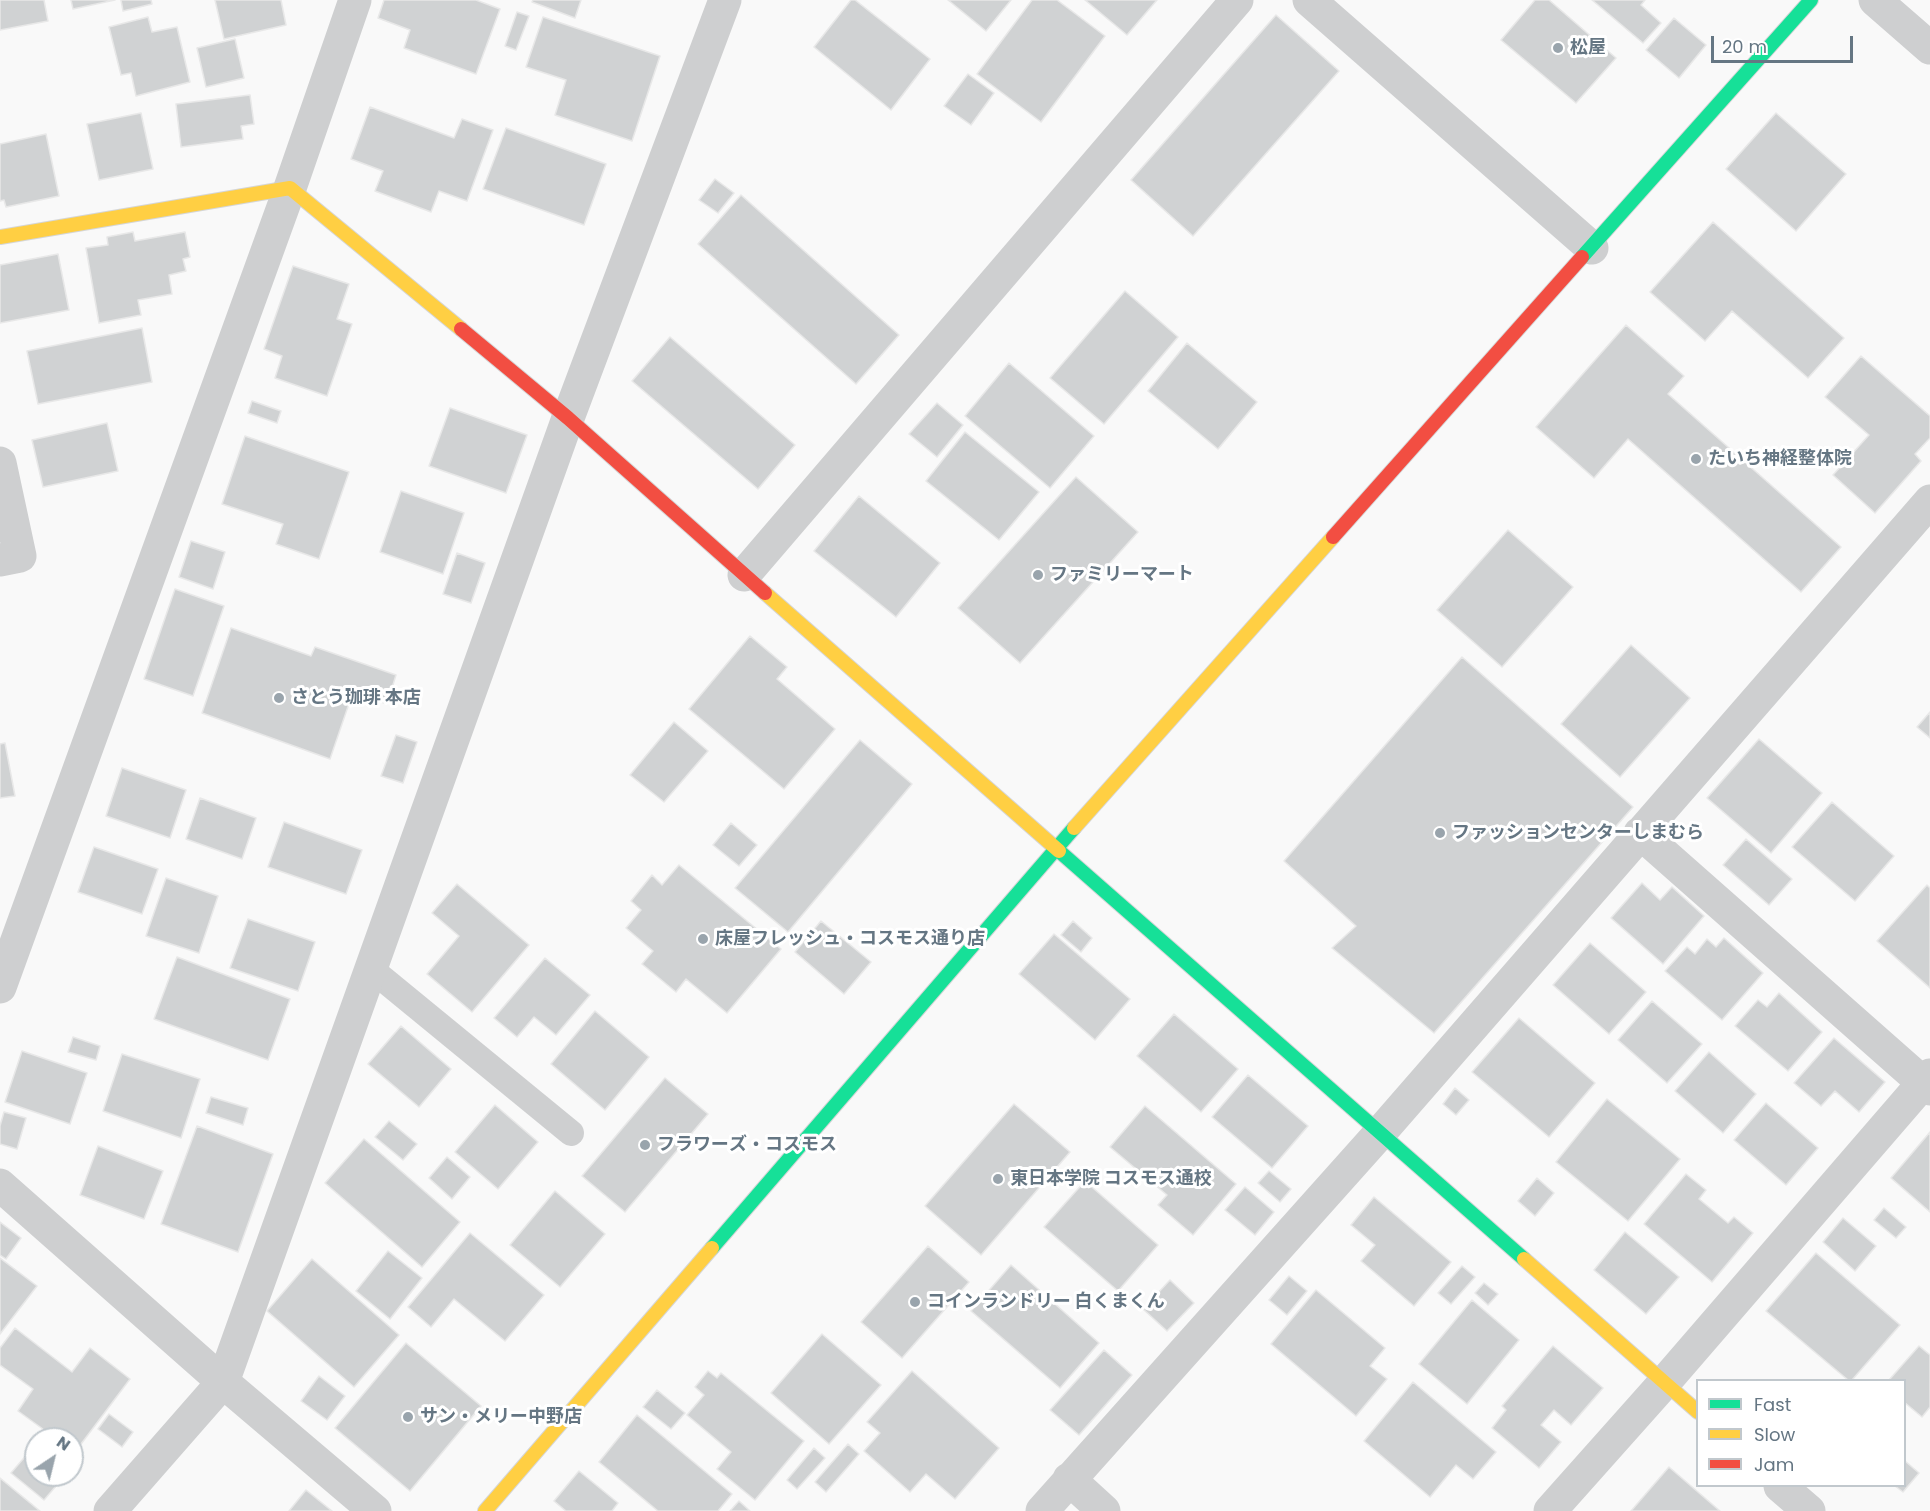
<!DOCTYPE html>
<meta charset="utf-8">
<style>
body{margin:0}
#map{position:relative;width:1930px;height:1511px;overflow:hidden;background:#f9f9f9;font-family:Poppins,sans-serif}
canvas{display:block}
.legend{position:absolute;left:1696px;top:1379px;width:210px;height:108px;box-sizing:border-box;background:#fff;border:2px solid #c1c8cd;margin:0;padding:8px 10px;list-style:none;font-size:18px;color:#657683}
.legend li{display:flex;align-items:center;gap:12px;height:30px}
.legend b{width:30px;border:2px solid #c1c8cd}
.north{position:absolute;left:24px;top:1427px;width:60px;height:60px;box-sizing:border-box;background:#fff;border:2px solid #c1c8cd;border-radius:50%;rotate:35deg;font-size:16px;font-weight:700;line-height:24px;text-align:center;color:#657683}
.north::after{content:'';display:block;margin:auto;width:21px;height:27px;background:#99a4ac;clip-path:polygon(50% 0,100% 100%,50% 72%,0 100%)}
.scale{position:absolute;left:1711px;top:36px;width:142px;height:27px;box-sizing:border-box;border:3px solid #657683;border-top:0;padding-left:8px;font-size:18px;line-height:21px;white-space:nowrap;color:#657683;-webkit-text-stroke:4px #fff;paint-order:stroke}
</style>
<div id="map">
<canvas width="1930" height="1511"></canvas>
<ul class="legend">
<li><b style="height:8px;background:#16e098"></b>Fast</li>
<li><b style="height:8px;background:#ffcf43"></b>Slow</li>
<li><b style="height:8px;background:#f24e42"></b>Jam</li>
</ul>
<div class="north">N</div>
<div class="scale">20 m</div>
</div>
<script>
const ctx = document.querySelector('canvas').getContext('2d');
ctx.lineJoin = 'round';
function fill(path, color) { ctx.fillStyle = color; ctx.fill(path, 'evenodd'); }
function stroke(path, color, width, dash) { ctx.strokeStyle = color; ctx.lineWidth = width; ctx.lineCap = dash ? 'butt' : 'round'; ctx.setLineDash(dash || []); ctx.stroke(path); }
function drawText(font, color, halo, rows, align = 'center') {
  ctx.font = font + ' Poppins,"Noto Sans JP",sans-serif'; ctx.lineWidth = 6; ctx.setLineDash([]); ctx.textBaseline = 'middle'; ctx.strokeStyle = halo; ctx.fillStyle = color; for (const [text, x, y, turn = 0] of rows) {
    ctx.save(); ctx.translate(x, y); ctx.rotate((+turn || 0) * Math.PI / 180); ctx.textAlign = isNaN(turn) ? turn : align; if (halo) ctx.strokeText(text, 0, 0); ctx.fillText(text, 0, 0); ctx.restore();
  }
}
const building = new Path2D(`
 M0 0H44L48 21 0 30Z
 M71 0H115L73 9Z
 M121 0H151L152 4 123 11Z
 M215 0H281L286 25 224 39Z
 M384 0H476L500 9 476 74 404 48 410 30 378 18Z
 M533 0H581L575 18 532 2Z
 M851 0H855L930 59 891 110 814 47Z
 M948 0H1011L986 31Z
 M1032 0H1057L1105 36 1041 122 977 74Z
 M1085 0H1157L1127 35Z
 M1535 0H1549L1616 58 1576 103 1501 40Z
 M1592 0H1645L1641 5 1661 23 1643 43Z
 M517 12 529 16 516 50 505 46Z
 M1276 15 1339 71 1193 236 1131 180Z
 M148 17 152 32 177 27 190 82 136 96 131 73 121 75 109 27Z
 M543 17 660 56 632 141 555 115 566 80 526 67Z
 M1674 18 1706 45 1679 78 1646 50Z
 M235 39 244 78 206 87 197 48Z
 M968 74 994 93 971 125 944 106Z
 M250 95 254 124 241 126 243 139 181 147 176 104Z
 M370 107 454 138 462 119 493 130 467 201 439 191 431 212 375 191 383 171 351 159Z
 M141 113 153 169 99 180 87 124Z
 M1776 113 1846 174 1796 231 1726 169Z
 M506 128 606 164 584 225 483 189Z
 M46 134 59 196 6 207 4 200 0 201V144Z
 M715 179 734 193 718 213 699 200Z
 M741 195 899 335 856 384 698 244Z
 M1713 222 1844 338 1808 378 1732 311 1705 341 1650 292Z
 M133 232 135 241 185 232 190 257 183 259 186 271 169 275 172 294 138 300 141 315 99 323 86 248 108 245 107 237Z
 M58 254 69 310 0 323V265Z
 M293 266 349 284 337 319 352 324 327 396 275 378 282 356 264 349Z
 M1125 291 1178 337 1104 424 1050 378Z
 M1626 325 1684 376 1668 394 1841 547 1801 592 1628 439 1594 478 1536 427Z
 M142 328 152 382 38 404 27 351Z
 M670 337 795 445 758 489 632 381Z
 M1187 343 1257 402 1218 449 1148 391Z
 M1861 356 1930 416V438L1915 454 1921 461 1875 513 1833 475 1869 435 1825 397Z
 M1009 363 1094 436 1050 488 965 416Z
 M252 401 281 411 277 423 248 413Z
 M937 403 963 425 937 457 909 434Z
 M450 408 527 435 506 493 429 466Z
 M107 423 118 471 43 487 32 440Z
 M965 432 1039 492 999 540 926 481Z
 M245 436 349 472 319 559 276 544 283 524 222 504Z
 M1076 477 1138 532 1020 663 958 608Z
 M401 491 464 513 443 574 380 552Z
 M859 496 940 563 896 617 814 551Z
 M1508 530 1573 587 1502 667 1437 610Z
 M191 541 225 552 213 589 179 577Z
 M457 553 485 563 471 603 443 594Z
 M175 589 224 606 193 696 144 679Z
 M231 628 311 656 315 647 396 675 387 704 353 692 330 759 202 713Z
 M750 636 787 667 777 679 835 729 784 789 689 709Z
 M1631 645 1690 698 1620 777 1561 724Z
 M1462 657 1633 807 1434 1033 1332 948 1356 926 1284 861Z
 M1930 712V738L1917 727Z
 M674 722 708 751 664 802 630 775Z
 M396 735 417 742 403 783 381 776Z
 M1759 739 1822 793 1771 853 1707 798Z
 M860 740 912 784 788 932 735 888Z
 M5 743 15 796 0 798V744Z
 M122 768 186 790 170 838 106 816Z
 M200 798 256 818 242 859 186 839Z
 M1832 802 1894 856 1855 901 1792 847Z
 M284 822 362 850 346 894 268 867Z
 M731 823 757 845 739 866 713 845Z
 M1746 839 1792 879 1769 905 1723 865Z
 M94 847 158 869 142 914 78 892Z
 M679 865 781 949 727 1013 686 979 676 992 642 964 653 951 626 928 641 910 631 901 652 875 662 885Z
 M166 878 218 896 199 953 146 936Z
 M1642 883 1660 900 1672 887 1704 916 1663 964 1611 918Z
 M457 884 529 945 472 1012 427 974 459 936 432 913Z
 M1927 885 1930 888V988L1877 941Z
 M248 919 315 942 298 991 230 968Z
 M821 921 871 962 844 994 795 952Z
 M1073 921 1092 938 1081 952 1061 935Z
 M1054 934 1130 999 1095 1040 1019 974Z
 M1724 938 1763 973 1722 1020 1665 971 1687 947 1695 954 1707 939 1716 947Z
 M1590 943 1646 992 1609 1034 1553 985Z
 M177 957 290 999 268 1060 154 1019Z
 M545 958 590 995 556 1035 534 1017 517 1037 494 1018Z
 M1779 993 1822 1032 1788 1071 1735 1026 1758 1000 1767 1007Z
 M1652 1001 1702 1044 1667 1083 1618 1040Z
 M595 1011 649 1057 605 1110 551 1064Z
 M1174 1014 1238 1069 1201 1112 1137 1056Z
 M1519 1018 1595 1083 1549 1137 1472 1072Z
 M401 1026 451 1069 419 1107 368 1064Z
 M73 1037 100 1046 96 1060 68 1052Z
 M1834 1038 1885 1082 1859 1112 1835 1091 1821 1106 1794 1083Z
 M22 1051 87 1073 70 1124 5 1102Z
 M1709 1052 1756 1094 1723 1133 1675 1091Z
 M122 1054 200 1079 181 1138 103 1111Z
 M1248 1075 1308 1126 1272 1168 1212 1117Z
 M665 1078 708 1114 625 1212 582 1176Z
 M1455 1088 1469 1100 1456 1115 1443 1104Z
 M211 1097 248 1108 243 1125 206 1113Z
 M1607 1099 1680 1159 1628 1221 1556 1162Z
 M1766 1103 1818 1148 1786 1185 1734 1140Z
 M1014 1104 1070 1152 981 1255 925 1206Z
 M495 1105 538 1142 498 1189 455 1152Z
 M1145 1106 1236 1184 1193 1235 1158 1205 1167 1195 1110 1147Z
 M4 1112 26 1118 17 1149 0 1144V1126Z
 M389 1121 417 1144 403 1160 375 1137Z
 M197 1126 273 1154 238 1252 161 1224Z
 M1930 1132V1212L1891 1178Z
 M364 1139 460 1222 422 1267 325 1183Z
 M98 1146 163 1171 144 1219 80 1195Z
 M447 1157 470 1177 452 1199 429 1178Z
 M1269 1171 1291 1189 1280 1202 1258 1183Z
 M1686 1174 1706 1190 1699 1199 1728 1223 1734 1217 1753 1233 1712 1282 1644 1224Z
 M1537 1178 1554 1193 1535 1216 1518 1201Z
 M1085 1181 1158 1245 1118 1291 1044 1227Z
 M1245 1187 1274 1212 1255 1235 1225 1210Z
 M555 1191 605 1234 560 1287 510 1245Z
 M1374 1197 1451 1262 1414 1306 1361 1261 1375 1245 1351 1225Z
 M1884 1208 1906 1227 1896 1238 1874 1220Z
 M1843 1218 1876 1246 1855 1271 1823 1242Z
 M0 1222 21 1238 6 1259 0 1255Z
 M1625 1232 1679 1277 1646 1314 1594 1270Z
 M470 1233 544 1295 505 1341 454 1299 431 1327 408 1307Z
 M928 1246 969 1282 902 1358 861 1322Z
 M388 1251 422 1278 390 1319 356 1291Z
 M1816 1253 1900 1325 1852 1380H1848L1766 1311Z
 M0 1258 37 1286 0 1334Z
 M312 1259 399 1335 354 1387 267 1311Z
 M1011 1265 1099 1343 1060 1388 971 1311Z
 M1462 1266 1475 1277 1451 1304 1438 1293Z
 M1289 1276 1307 1291 1287 1315 1269 1300Z
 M1170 1280 1194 1303 1167 1331 1143 1309Z
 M1484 1283 1498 1294 1488 1305 1475 1293Z
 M1316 1290 1385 1348 1370 1366 1387 1379 1356 1416 1271 1344Z
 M1472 1300 1519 1340 1467 1404 1419 1364Z
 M15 1328 72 1372 90 1348 130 1379 72 1456V1439H41L47 1432 18 1411 33 1389 0 1365V1348Z
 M822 1334 881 1385 829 1444 771 1393Z
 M406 1343 481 1406 410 1491 335 1428Z
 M1553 1346 1603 1388 1571 1425 1554 1410 1541 1425 1561 1442 1539 1468 1492 1428 1506 1410 1502 1406Z
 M1919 1346 1930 1355V1407L1922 1417 1904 1402V1380H1889Z
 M1104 1350 1132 1375 1079 1435 1050 1410Z
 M708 1371 717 1378 721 1373 804 1441 755 1500 717 1469 731 1452 687 1415 704 1395 695 1387Z
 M912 1371 999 1448 955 1499 926 1474 910 1492 864 1451 880 1433 867 1422Z
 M319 1376 345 1396 327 1420 301 1401Z
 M1413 1382 1496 1452 1473 1479 1456 1465 1430 1497 1364 1441Z
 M657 1390 685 1413 671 1429 643 1407Z
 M109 1414 133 1432 122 1447 98 1429Z
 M637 1415 732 1494 718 1511H658L599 1462Z
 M848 1444 859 1454 826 1492 815 1482Z
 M814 1448 825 1458 797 1489 787 1480Z
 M29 1452 36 1457V1475H57L62 1479 44 1500 11 1473Z
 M1905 1461 1919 1473 1903 1492 1895 1486H1904Z
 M1669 1467 1720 1511H1631Z
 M579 1471 618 1503 612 1511H566L554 1501Z
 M0 1478 40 1511H0Z
 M306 1490 332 1511H289Z
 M739 1501 750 1511H730Z`);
fill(building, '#d0d2d3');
stroke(building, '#e8e8e8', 1.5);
const fast = new Path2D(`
 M1582 257 1811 0
 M1059 851 1524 1259
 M712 1248 1074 828`);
const slow = new Path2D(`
 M0 237 290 188 461 329
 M765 593 1059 851
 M1074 828 1333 537
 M1524 1259 1698 1412
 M485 1511 712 1248`);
const jam = new Path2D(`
 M461 329 568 418 765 593
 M1333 537 1582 257`);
stroke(fast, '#d5d6d7', 16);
stroke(slow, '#d5d6d7', 16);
stroke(jam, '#d5d6d7', 16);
stroke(new Path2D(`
 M371 969 571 1133`), '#cecfd0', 26);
stroke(new Path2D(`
 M1309 0 1592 248
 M1875 0 1930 48
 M0 463 20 556 0 560
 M744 575 1237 0
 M1640 833 1930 1089
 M0 987 290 188 355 0
 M0 1185 223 1382 375 1511
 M1069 1479 1104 1511
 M1780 1486 1809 1511
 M110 1511 223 1382 568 418 725 0
 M1042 1511 1379 1134 1930 501
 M1550 1511 1664 1383 1930 1075`), '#cecfd0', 33);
stroke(fast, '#16e098', 14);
stroke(slow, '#ffcf43', 14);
stroke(jam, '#f24e42', 14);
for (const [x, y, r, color] of [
 [1558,48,6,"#99a4ac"],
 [1696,459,6,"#99a4ac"],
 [1038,575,6,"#99a4ac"],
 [279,698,6,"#99a4ac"],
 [1440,833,6,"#99a4ac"],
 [703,939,6,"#99a4ac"],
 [645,1145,6,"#99a4ac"],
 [998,1179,6,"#99a4ac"],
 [915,1302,6,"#99a4ac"],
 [408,1417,6,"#99a4ac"]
]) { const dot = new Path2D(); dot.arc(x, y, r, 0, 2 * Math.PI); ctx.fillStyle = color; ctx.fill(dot); stroke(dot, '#fff', 2); }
drawText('bold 18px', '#657683', '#fff', [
 ["松屋",1570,48],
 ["たいち神経整体院",1708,459],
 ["ファミリーマート",1050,575],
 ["さとう珈琲 本店",291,698],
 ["ファッションセンターしまむら",1452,833],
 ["床屋フレッシュ・コスモス通り店",715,939],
 ["フラワーズ・コスモス",657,1145],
 ["東日本学院 コスモス通校",1010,1179],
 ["コインランドリー 白くまくん",927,1302],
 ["サン・メリー中野店",420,1417]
], 'left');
</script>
